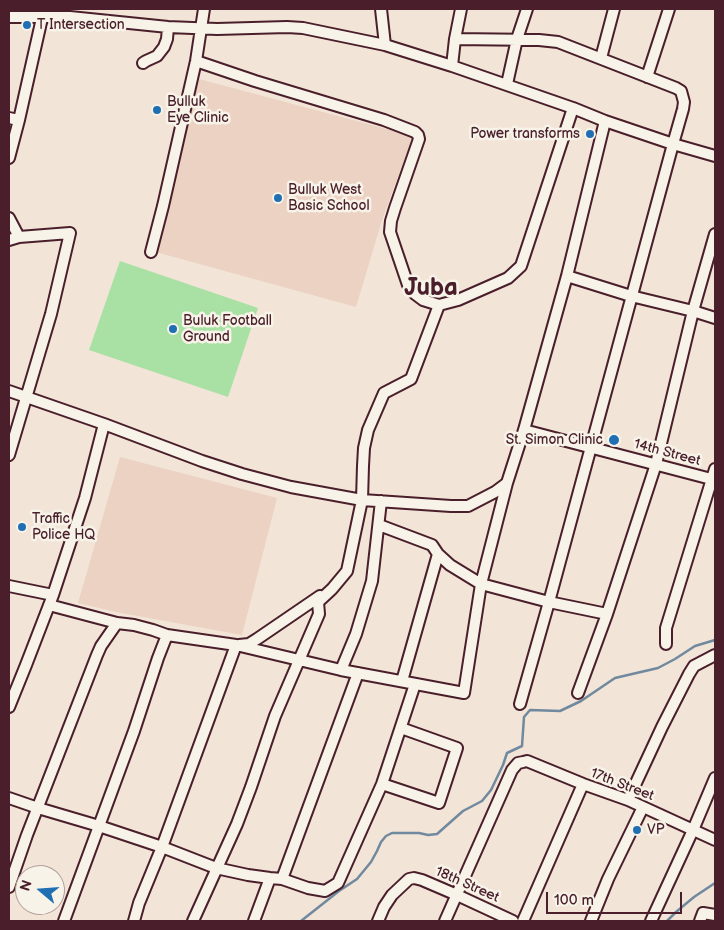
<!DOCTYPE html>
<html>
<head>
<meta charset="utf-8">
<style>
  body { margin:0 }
  #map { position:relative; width:724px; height:930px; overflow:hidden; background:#f2e4d7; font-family:"Balsamiq Sans",sans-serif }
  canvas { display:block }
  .frame { position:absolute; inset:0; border:10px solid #4a1f2b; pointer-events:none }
  .north { position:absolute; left:15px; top:865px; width:50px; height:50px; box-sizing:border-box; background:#f7f3e8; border:1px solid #b29e9c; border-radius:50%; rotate:288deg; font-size:14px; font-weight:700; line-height:20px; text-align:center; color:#4a1f2b }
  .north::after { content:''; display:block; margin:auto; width:18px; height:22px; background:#1f6fb2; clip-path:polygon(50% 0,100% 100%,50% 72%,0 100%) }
  .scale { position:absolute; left:546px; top:892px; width:136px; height:22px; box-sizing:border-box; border:2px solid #4a1f2b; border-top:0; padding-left:6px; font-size:15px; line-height:18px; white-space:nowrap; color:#4a1f2b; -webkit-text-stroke:4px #f7f3e8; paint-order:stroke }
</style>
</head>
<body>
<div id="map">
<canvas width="724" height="930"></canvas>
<div class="frame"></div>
<div class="north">N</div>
<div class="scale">100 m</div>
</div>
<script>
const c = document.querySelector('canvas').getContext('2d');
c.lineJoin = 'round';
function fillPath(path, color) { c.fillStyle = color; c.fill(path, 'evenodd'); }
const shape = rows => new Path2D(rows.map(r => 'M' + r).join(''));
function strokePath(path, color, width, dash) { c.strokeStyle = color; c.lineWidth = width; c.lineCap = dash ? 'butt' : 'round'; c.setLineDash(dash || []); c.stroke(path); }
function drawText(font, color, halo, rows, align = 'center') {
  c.font = font + ' "Balsamiq Sans",sans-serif'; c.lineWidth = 5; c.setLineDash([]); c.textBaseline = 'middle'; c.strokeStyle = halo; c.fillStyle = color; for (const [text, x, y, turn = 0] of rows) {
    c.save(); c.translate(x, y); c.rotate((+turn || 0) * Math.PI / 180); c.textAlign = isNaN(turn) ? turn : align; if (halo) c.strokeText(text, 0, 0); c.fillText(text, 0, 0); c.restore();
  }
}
fillPath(shape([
  [199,79,413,136,382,220,356,307,152,251],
  [120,457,277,498,242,635,116,612,78,603]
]), '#ecd2c2');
fillPath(shape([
  [120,261,258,308,228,397,89,350]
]), '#a9e1a4');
strokePath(shape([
  [301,921,339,891,357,879,371,862,377,851,381,842,386,836,392,833,419,833,428,835,437,834,463,811,482,801,491,790,503,765,507,753,522,746,524,717,530,710,560,711,581,701,615,678,658,668,675,659,695,646,715,640],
  [667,921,676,912,694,897,715,883]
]), '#70899e', 2.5);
const minor = shape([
  [381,9,385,45],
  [9,17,70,17,168,27,217,29,287,27,303,28,385,45,452,66,573,108,605,121,673,144,715,156],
  [455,39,539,40,558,42,676,88,681,91,684,102,683,109,673,144,549,602,520,704],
  [601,58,614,9],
  [196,61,255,81,384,120,415,132,418,135,419,139,395,208,391,221,390,232,408,285,415,294,423,300,439,305],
  [143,63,146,61,157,56,164,47,167,39,168,27],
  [452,66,455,39,461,9],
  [647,77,669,9],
  [507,84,517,39,527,9],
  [9,118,19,120],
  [9,158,19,120,42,18],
  [9,218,19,237,70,233,51,314,9,455],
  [9,240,19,237],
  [151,252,163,206,196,61,204,9],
  [567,276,631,296,693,311,715,318],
  [9,391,104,424,202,461,242,474,291,487,362,500,451,506,468,506,495,492,507,483],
  [524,430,715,480],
  [379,525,432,545,438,554,450,565,481,584,549,602,607,614],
  [9,586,53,595],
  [49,605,117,623,134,625,153,630,167,635,236,645,341,670,464,693,481,584,507,483,524,430,567,276,605,121],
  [666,644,666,628,715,469],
  [239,645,249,644,257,639,320,596],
  [341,670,356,634,372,581,381,501],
  [402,681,438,554],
  [578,693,607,614,656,464,693,311,715,234],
  [9,707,26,665,53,595,85,498,104,424],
  [382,784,439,803,457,748,401,728],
  [9,798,38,808,99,826,162,847,216,868,248,875,270,878,282,879,308,888,325,891,338,883,382,784,415,684],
  [628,800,662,727,689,674,694,666,715,655],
  [282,879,358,673],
  [9,887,27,835,97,655,101,646,117,623],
  [64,921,134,731,158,658,167,635],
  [134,921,139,903,162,847,236,645],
  [193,921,237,824,251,787,275,716,319,614,318,602,332,589,347,571,362,500,363,466,364,448,368,430,384,393,411,379,439,305,458,300,508,278,521,266,573,108],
  [254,921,270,878],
  [378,921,384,907,392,895,409,879,414,878,422,880,457,895,513,921],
  [445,921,512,770,518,763,523,762,527,761,583,784,628,800,715,840],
  [523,921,583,784],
  [591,921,608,879,643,807],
  [651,921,693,830,715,778],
  [700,921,703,913,715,915]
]);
strokePath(minor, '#4a1f2b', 14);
strokePath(minor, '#f7f3e8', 10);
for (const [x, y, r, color] of [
  [27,25,5,"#1f6fb2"],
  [157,110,5,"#1f6fb2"],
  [590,134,5,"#1f6fb2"],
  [278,198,5,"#1f6fb2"],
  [173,329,5,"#1f6fb2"],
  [614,440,6,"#1f6fb2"],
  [22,527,5,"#1f6fb2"],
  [637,830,5,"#1f6fb2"]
]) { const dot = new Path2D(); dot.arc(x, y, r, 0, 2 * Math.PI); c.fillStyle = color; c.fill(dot); strokePath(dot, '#f7f3e8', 2); }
drawText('14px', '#4a1f2b', '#f7f3e8', [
  ["T Intersection",37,25],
  ["Bulluk",167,102],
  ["Eye Clinic",167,118],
  ["Power transforms",580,134,"right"],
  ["Bulluk West",288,190],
  ["Basic School",288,206],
  ["Buluk Football",183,321],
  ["Ground",183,337],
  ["St. Simon Clinic",603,440,"right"],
  ["Traffic",32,519],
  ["Police HQ",32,535],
  ["VP",647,830]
], 'left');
drawText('14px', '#4a1f2b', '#f7f3e8', [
  ["14th Street",667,453,15],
  ["17th Street",622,785,21],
  ["18th Street",467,885,24]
]);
drawText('bold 24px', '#4a1f2b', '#f7f3e8', [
  ["Juba",431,289]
]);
</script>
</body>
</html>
